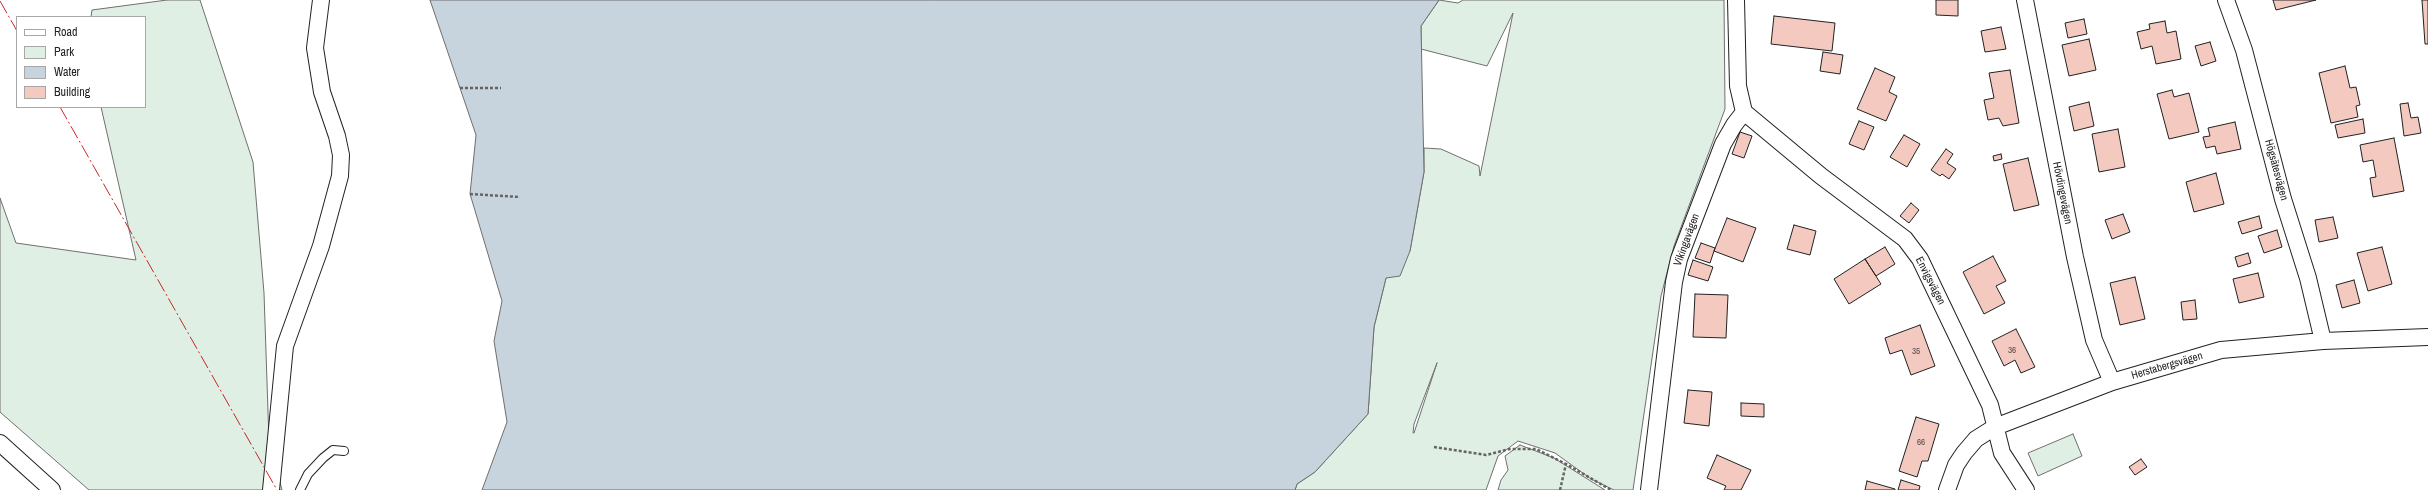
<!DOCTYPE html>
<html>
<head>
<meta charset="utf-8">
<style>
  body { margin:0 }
  #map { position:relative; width:2428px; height:490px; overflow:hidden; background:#fff; font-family:"Archivo Narrow",sans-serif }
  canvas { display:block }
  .legend { position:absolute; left:16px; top:16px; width:130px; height:92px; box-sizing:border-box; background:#fff; border:1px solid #a7a7a7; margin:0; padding:5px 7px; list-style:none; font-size:12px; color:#222 }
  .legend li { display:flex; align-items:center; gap:8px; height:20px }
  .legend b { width:20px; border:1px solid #a7a7a7 }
</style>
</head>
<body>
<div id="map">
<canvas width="2428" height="490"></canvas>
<ul class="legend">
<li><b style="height:5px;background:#fff"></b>Road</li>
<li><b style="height:11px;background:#e0efe3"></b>Park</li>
<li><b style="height:11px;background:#c7d3dd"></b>Water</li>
<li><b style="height:11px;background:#f3c9c0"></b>Building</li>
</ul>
</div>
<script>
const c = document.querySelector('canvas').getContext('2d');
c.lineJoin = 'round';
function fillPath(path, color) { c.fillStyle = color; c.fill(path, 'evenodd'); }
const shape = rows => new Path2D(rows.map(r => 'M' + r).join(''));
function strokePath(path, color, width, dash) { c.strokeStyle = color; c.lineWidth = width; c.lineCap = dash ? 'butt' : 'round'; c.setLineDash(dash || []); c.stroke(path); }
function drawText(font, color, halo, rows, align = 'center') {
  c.font = font + ' "Archivo Narrow",sans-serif'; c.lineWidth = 3; c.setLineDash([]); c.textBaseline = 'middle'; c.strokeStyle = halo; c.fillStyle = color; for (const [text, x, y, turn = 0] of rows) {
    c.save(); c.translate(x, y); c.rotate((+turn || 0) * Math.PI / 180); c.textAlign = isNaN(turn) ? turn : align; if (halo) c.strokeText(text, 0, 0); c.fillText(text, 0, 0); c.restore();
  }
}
const green = shape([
  [167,0,200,0,253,162,264,293,269,441,282,490,89,490,0,412,0,198,16,243,136,260,101,107,145,107,145,17,91,17,92,10,167,0],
  [1439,0,1458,3,1463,0,1724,0,1725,109,1674,246,1661,296,1633,490,1614,490,1591,479,1555,453,1518,441,1498,456,1486,490,1295,490,1297,484,1315,472,1368,414,1374,327,1386,278,1410,251,1424,172,1424,148,1441,149,1479,166,1480,176,1513,13,1487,66,1421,49,1421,26,1439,0],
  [1437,363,1414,433,1413,433,1414,424,1437,363],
  [2073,434,2082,456,2038,476,2028,453,2073,434],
  [1520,445,1554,458,1605,490,1498,490,1501,480,1508,470,1505,456,1520,445]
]);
fillPath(green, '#e0efe3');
strokePath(green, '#6f6f6f', 1);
const water = shape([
  [430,0,1439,0,1421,26,1424,172,1410,251,1400,276,1386,278,1374,327,1368,414,1315,472,1297,484,1295,490,482,490,507,422,494,341,502,301,470,194,476,135,430,0]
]);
fillPath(water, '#c7d3dd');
strokePath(water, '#6f6f6f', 1);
const building = shape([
  [1936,0,1958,0,1958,16,1936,15,1936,0],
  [2273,0,2316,0,2276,10,2273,0],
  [2422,0,2428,0,2428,44,2425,44,2422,0],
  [1774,16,1835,23,1832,51,1771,44,1774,16],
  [2084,19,2087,34,2068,38,2065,23,2084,19],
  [2165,21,2167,33,2176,31,2181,59,2156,64,2152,46,2141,49,2137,32,2150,29,2149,24,2165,21],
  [2001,27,2006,49,1985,52,1981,31,2001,27],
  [2089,39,2096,70,2069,76,2062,45,2089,39],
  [2210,42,2216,61,2201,66,2195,46,2210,42],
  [1823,52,1843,55,1840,74,1820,71,1823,52],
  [2345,66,2350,88,2356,87,2360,105,2356,106,2358,117,2331,123,2319,73,2345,66],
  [1875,68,1895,77,1889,92,1897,96,1886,121,1857,109,1875,68],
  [2010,70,2019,123,2003,126,1999,118,1988,120,1984,100,1994,98,1989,73,2010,70],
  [2172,90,2174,97,2189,93,2199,132,2169,139,2157,94,2172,90],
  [2089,102,2094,126,2074,131,2069,107,2089,102],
  [2408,103,2411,118,2418,117,2421,133,2404,136,2400,104,2408,103],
  [2363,119,2365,133,2338,138,2335,125,2363,119],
  [1859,121,1874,127,1864,150,1849,144,1859,121],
  [2235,122,2241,149,2217,154,2215,146,2206,148,2203,137,2210,136,2208,128,2235,122],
  [2118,129,2125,167,2099,172,2092,134,2118,129],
  [1740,132,1752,136,1744,158,1732,154,1740,132],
  [1904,135,1920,144,1907,167,1890,157,1904,135],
  [2394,138,2404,191,2373,197,2370,178,2376,177,2373,160,2363,162,2360,145,2394,138],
  [1946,149,1953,154,1947,163,1956,169,1949,179,1942,174,1940,176,1931,170,1946,149],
  [2001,154,2002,159,1994,161,1993,156,2001,154],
  [2028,158,2039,205,2014,211,2003,164,2028,158],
  [2216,173,2224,204,2194,212,2186,182,2216,173],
  [1911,203,1919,210,1909,223,1900,216,1911,203],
  [2123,214,2130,232,2112,239,2105,220,2123,214],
  [2259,216,2262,228,2242,234,2238,222,2259,216],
  [2333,217,2338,238,2319,242,2315,220,2333,217],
  [1727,218,1756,228,1743,262,1714,251,1727,218],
  [1794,225,1816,231,1810,255,1787,249,1794,225],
  [2277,230,2282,247,2264,253,2258,236,2277,230],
  [1701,243,1715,248,1710,263,1695,258,1701,243],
  [1885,247,1895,264,1876,276,1865,259,1885,247],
  [2382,247,2392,284,2368,291,2357,253,2382,247],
  [2248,253,2251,263,2238,267,2235,257,2248,253],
  [1993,256,2006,281,1996,286,2005,303,1984,314,1963,272,1993,256],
  [1865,259,1881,284,1849,304,1834,279,1865,259],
  [1693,260,1713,267,1708,281,1688,275,1693,260],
  [2258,273,2264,297,2239,303,2233,279,2258,273],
  [2135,277,2145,319,2120,325,2110,283,2135,277],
  [2354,280,2360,303,2342,308,2336,285,2354,280],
  [1695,294,1728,295,1726,338,1693,337,1695,294],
  [2195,300,2197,319,2183,320,2181,302,2195,300],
  [1920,325,1935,366,1911,375,1902,350,1890,354,1885,338,1920,325],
  [2016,329,2035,367,2021,373,2015,360,2004,366,1992,341,2016,329],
  [1688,390,1712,392,1709,426,1684,423,1688,390],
  [1741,403,1764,404,1764,417,1741,416,1741,403],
  [1916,417,1939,424,1928,461,1922,461,1917,477,1899,471,1916,417],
  [1717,455,1751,470,1741,490,1724,490,1726,486,1707,478,1717,455],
  [2141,459,2147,467,2135,475,2129,467,2141,459],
  [1901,480,1920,486,1919,490,1898,490,1901,480],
  [1867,481,1895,489,1895,490,1865,490,1867,481]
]);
fillPath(building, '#f3c9c0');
strokePath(building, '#222', 1);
const service = shape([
  [300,490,308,474,323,458,333,450,344,451]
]);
const minor = shape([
  [2025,0,2075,257,2094,340,2112,382],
  [2226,0,2244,50,2283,199,2308,278,2323,341],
  [1744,112,1821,176,1905,239,1920,259,1990,405,2002,453,2026,490],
  [0,443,52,490],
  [271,490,285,346,321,246,340,176,341,155,337,136,322,92,315,48,321,0],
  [1649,490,1674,282,1679,259,1723,144,1734,125,1744,112,1738,86,1736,0],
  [1947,490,1956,465,1964,453,1976,439,1995,427,2112,382,2221,350,2323,341,2428,337]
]);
strokePath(service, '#222', 10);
strokePath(minor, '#222', 18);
strokePath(shape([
  [460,88,501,88],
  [470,194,520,197],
  [1434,447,1486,455,1510,449,1536,449,1566,464],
  [1560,490,1566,464,1611,490]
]), '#646464', 2.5, [3, 2]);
strokePath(service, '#fff', 8);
strokePath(minor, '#fff', 16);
strokePath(shape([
  [0,1,17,31],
  [60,107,277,490]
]), '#c62828', 1, [14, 3, 2, 3]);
drawText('9px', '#564c4a', null, [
  ["36",2012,351],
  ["35",1916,352],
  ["66",1921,443]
]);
drawText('11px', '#222', '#fff', [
  ["Högsätesvägen",2276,170,75],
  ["Hövdingevägen",2062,193,79],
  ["Vikingavägen",1687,240,-70],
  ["Envigsvägen",1930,281,63],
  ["Herstabergsvägen",2167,366,-16]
]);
</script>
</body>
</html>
